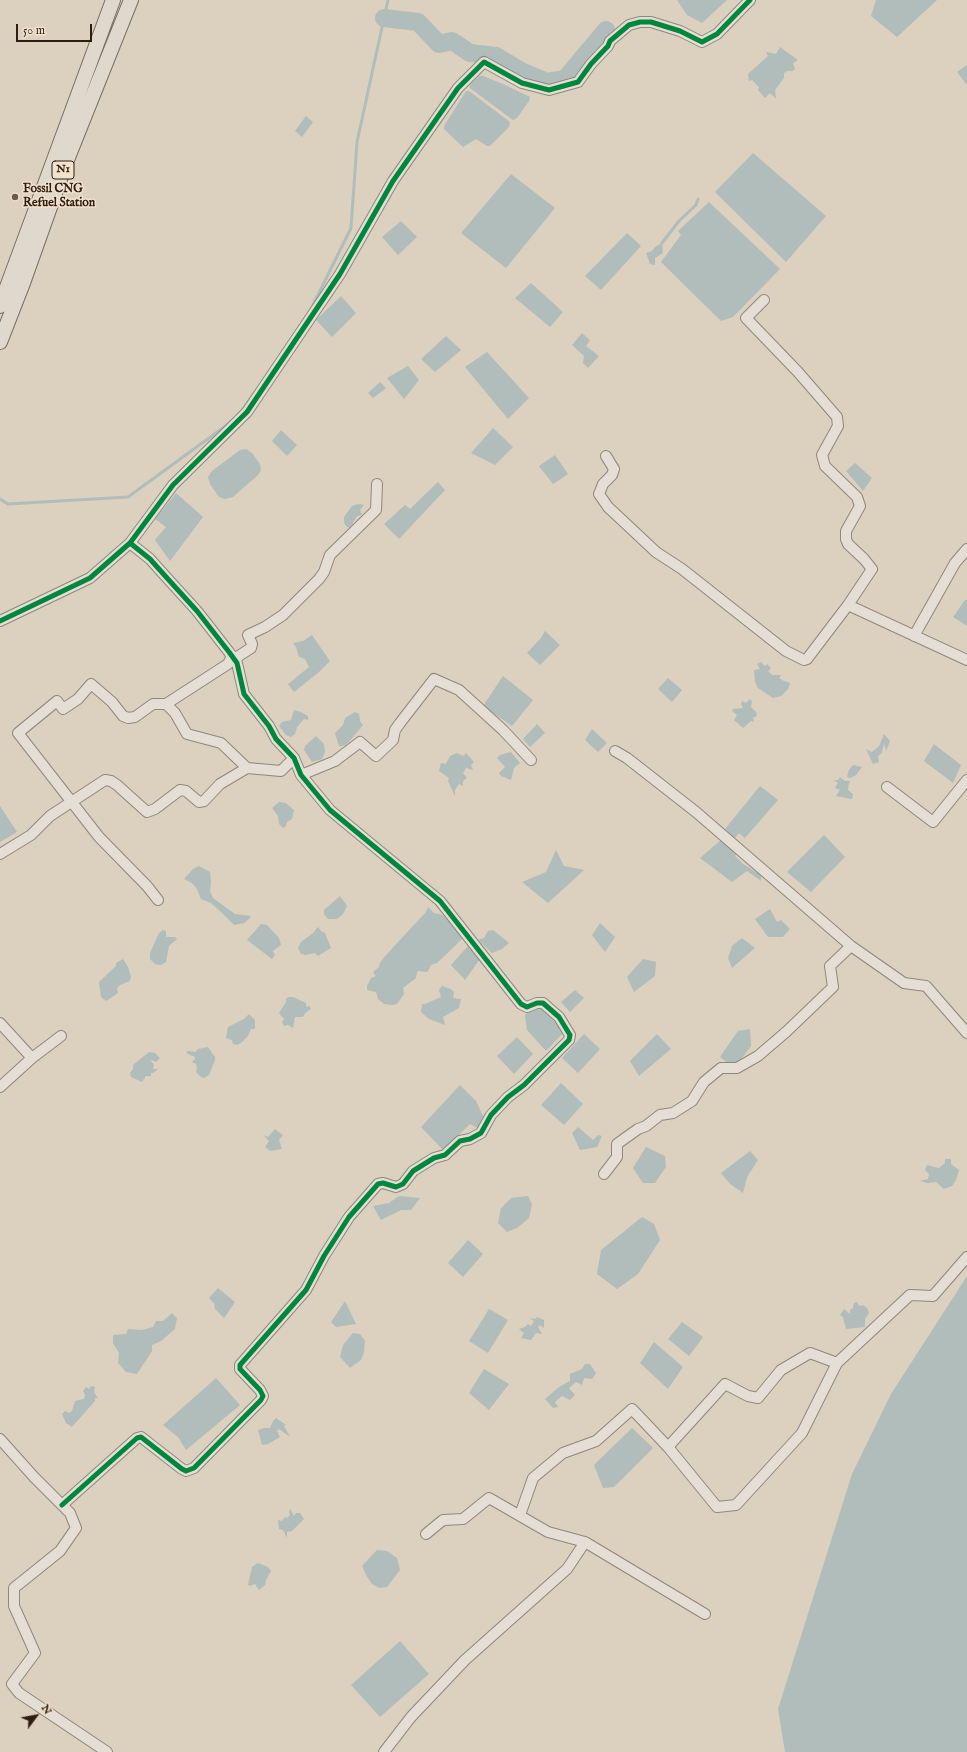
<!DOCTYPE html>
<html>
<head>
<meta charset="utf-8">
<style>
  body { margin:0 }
  #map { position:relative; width:967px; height:1752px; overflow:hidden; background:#dcd0be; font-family:"IM FELL English",serif }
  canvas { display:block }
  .north { position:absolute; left:16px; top:1696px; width:40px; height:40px; -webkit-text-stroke:3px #f1e2cc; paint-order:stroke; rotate:58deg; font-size:11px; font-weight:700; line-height:16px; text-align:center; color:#301d12 }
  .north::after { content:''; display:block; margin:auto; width:14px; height:18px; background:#301d12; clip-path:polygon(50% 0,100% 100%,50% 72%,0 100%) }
  .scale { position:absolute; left:16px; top:24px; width:76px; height:18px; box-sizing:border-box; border:2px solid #301d12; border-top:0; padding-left:5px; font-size:12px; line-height:14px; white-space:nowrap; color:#301d12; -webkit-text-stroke:3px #f1e2cc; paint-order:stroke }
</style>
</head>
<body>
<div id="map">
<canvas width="967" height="1752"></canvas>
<div class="north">N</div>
<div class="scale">50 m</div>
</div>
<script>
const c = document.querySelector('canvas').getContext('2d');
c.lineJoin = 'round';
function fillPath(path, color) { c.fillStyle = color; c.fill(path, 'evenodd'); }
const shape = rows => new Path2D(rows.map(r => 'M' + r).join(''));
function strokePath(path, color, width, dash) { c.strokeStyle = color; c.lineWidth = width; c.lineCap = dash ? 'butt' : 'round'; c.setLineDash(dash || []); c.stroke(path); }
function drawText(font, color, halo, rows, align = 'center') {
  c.font = font + ' "IM FELL English",serif'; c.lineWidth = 3; c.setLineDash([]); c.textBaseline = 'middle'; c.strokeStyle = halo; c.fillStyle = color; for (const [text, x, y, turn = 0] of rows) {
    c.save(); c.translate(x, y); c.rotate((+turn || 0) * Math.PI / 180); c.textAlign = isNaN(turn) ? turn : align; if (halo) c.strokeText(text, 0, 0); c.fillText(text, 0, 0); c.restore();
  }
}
fillPath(shape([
  [677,0,727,0,702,23,687,15],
  [876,0,937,0,897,37,871,16],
  [780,47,798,60,793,63,795,69,793,71,787,71,784,73,784,78,775,90,776,99,770,93,765,98,758,90,759,87,752,80,749,81,748,74,768,56,766,52,776,54],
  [967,65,967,85,957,72],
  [479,76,483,76,503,84,530,97,529,101,517,118,513,120,470,88,469,86],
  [466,91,469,91,510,122,509,127,490,146,487,146,476,139,463,147,444,129,444,126],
  [306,116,313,122,302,137,295,131],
  [753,153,826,216,786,262,715,192],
  [511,174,555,208,506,268,461,233],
  [709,202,780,269,733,317,721,321,661,262,681,235,678,231],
  [401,221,417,237,398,255,382,237],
  [627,233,641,246,601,290,585,276],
  [662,243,663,253,655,258,655,265,650,264,646,253,652,251,655,247],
  [531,283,563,312,550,327,515,298],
  [341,296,356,313,332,337,316,320],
  [582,333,590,340,586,346,599,356,588,368,583,363,584,356,572,345],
  [446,336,461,350,435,372,421,359],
  [487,352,529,398,508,419,465,367],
  [408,366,419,380,404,399,387,378],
  [380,382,386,388,373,398,368,393],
  [493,428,513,447,495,465,471,453],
  [281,430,297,445,287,456,272,441],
  [246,449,252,453,260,464,261,470,258,475,233,497,225,499,219,497,210,484,208,477,212,471,240,450],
  [555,455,568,474,553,484,539,466],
  [855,463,872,478,863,491,846,471],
  [438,482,445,490,399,539,384,524,405,505,410,509],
  [176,493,203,517,170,561,155,540,166,527,155,519],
  [358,504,364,505,360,510,362,515,357,516,350,528,347,527,344,523,344,517,352,506],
  [965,600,967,600,967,626,953,617],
  [545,631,560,645,540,665,527,653,541,638],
  [312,635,330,661,319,672,294,692,288,684,309,667,305,659,299,657,296,647,293,643,303,641],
  [761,662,765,666,767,664,771,668,768,671,772,675,781,675,779,678,784,681,790,683,788,689,781,696,773,698,758,688,755,682,754,670,760,669,757,664],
  [503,676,533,700,512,726,483,706],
  [668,678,682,690,672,702,658,689],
  [750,699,752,701,751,707,757,713,756,717,753,717,754,722,751,721,743,728,734,720,737,715,732,711,733,709,743,708,741,704,742,701,746,703],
  [294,710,301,712,308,716,308,720,304,719,297,727,295,734,291,737,286,735,279,726,282,722,291,720],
  [355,712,359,714,360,721,363,725,347,744,343,746,339,746,335,733,343,725,345,718],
  [537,724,545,733,530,747,523,739],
  [592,729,607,743,598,752,585,740],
  [884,734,890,741,886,751,884,743,882,753,878,756,879,762,873,764,866,749,872,752,879,746],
  [316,736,324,744,325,752,322,759,312,762,304,750,305,746],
  [934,744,961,765,953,783,924,761],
  [511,752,520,763,514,768,511,780,501,776,499,773,505,767,497,758,500,755],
  [457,753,463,756,466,753,474,762,471,765,473,770,466,768,463,773,467,778,463,781,463,786,459,784,455,790,455,796,448,781,449,778,439,771,441,763,446,764,450,756],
  [853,765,862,767,856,775,851,778,847,777,849,770],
  [840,777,845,781,851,781,849,783,848,790,853,794,852,799,836,796,840,790,835,788,838,783,834,780,838,780],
  [760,786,778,800,745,838,739,833,735,838,725,829],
  [279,802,286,803,294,810,292,819,287,822,286,826,283,828,279,824,278,816,272,808],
  [0,806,17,832,0,842],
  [824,835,845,857,811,892,787,872],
  [722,839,737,852,735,856,743,864,761,875,761,881,747,871,732,882,700,858],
  [556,850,564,866,584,870,548,903,522,882,546,872],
  [199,866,210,872,211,883,210,891,213,898,235,914,251,916,249,919,244,923,234,925,221,912,211,903,201,899,197,889,192,883,184,879,193,869],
  [340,896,347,906,343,914,337,919,328,919,324,914,324,910],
  [428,907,434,913,443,915,463,938,437,963,431,965,428,971,426,972,419,971,417,972,416,978,403,988,404,994,397,1004,393,1005,384,1004,378,999,376,992,367,990,367,986,371,978,376,976,373,972,379,967,380,963,386,955,426,912],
  [770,909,777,922,781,920,790,929,783,937,768,937,755,919],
  [600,923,615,937,605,952,592,935],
  [261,924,267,925,279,938,281,945,273,951,275,955,272,959,247,940],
  [318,927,321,931,325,933,331,948,318,956,315,953,305,955,301,954,298,948,301,942,313,933],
  [163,930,166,931,166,937,175,937,177,939,169,946,166,962,161,965,155,964,150,959,150,953,159,933],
  [493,930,509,943,502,949,492,953,478,940,484,938,488,931],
  [742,938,755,948,732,968,728,958,732,946],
  [468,946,480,959,465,980,451,965],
  [123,959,128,967,131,977,130,981,120,985,117,988,118,993,106,1001,101,997,99,982,116,966,116,963],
  [643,959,656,962,655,976,634,992,627,977],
  [442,986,451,989,454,992,453,998,461,999,459,1008,443,1017,445,1025,429,1019,421,1012,422,1004,425,1004,441,997,439,990],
  [575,990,584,998,570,1012,561,1002],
  [288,997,294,997,297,999,306,1003,306,1007,309,1006,311,1009,305,1013,303,1017,295,1017,293,1028,288,1025,284,1026,282,1022,284,1019,279,1013,286,1002,286,999],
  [543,1009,564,1032,546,1051,527,1030,525,1015,529,1010],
  [249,1014,255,1020,255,1029,251,1029,248,1036,242,1042,237,1045,233,1044,232,1040,226,1038,228,1027,244,1019],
  [750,1029,751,1046,738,1063,729,1064,720,1057,738,1031],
  [584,1034,600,1049,578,1073,562,1058],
  [657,1034,671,1049,639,1076,630,1061],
  [517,1037,533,1054,514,1074,497,1056],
  [208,1047,215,1057,215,1060,209,1075,204,1078,201,1077,196,1072,197,1067,196,1064,192,1062,195,1059,195,1057,186,1053,188,1051,195,1052,198,1049],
  [149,1052,155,1053,160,1058,156,1062,152,1060,151,1061,154,1065,153,1069,158,1069,153,1073,151,1073,151,1076,146,1076,142,1082,131,1077,130,1073,133,1069,133,1065],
  [561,1083,583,1104,564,1125,541,1105],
  [460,1085,476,1101,485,1120,479,1129,470,1124,443,1150,421,1127],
  [578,1127,593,1140,598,1135,602,1136,597,1147,580,1150,572,1133],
  [275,1129,283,1135,279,1140,282,1149,270,1151,265,1147,269,1141,263,1135,268,1137],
  [646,1147,665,1156,666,1167,655,1183,643,1183,633,1168],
  [750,1151,758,1160,747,1177,743,1193,729,1183,721,1173],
  [945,1159,951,1159,951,1164,959,1170,956,1180,952,1186,944,1189,936,1182,927,1183,920,1181,928,1179,929,1174,925,1170,927,1165,939,1168,945,1163],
  [399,1196,420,1198,411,1210,401,1210,381,1220,373,1206,389,1203],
  [528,1196,532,1204,529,1218,517,1228,507,1232,498,1223,501,1208,511,1198],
  [642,1217,654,1224,660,1240,638,1274,617,1289,597,1274,601,1250],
  [468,1240,483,1254,463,1277,448,1263],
  [967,1276,967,1752,785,1752,778,1709,852,1474,891,1394],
  [218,1288,235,1302,224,1318,215,1309,214,1303,209,1298],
  [345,1301,356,1324,336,1327,331,1322],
  [857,1302,859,1306,863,1305,867,1308,869,1313,865,1319,865,1327,846,1329,843,1317,840,1315,844,1309,850,1314,850,1310,853,1308,854,1303],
  [489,1309,508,1320,488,1353,469,1341],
  [172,1313,177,1318,175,1329,161,1341,152,1345,152,1351,137,1374,126,1372,118,1363,119,1353,113,1343,113,1335,126,1334,128,1329,142,1330,153,1327,156,1321,163,1321],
  [537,1317,544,1320,544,1328,540,1325,538,1327,542,1334,536,1333,531,1340,521,1338,524,1333,519,1329,525,1327,528,1324,531,1326,534,1321,529,1318,535,1319],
  [682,1322,703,1337,689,1356,668,1339],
  [353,1333,360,1334,365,1341,364,1352,361,1360,350,1368,340,1357,343,1345],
  [654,1342,683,1367,668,1389,640,1363],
  [585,1364,590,1364,596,1373,592,1379,584,1378,582,1385,576,1382,569,1388,575,1395,570,1400,562,1396,555,1402,558,1407,553,1408,545,1399,559,1387,570,1381,570,1374,582,1369],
  [484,1369,509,1384,489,1410,469,1393],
  [216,1378,240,1405,186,1450,178,1437,163,1425],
  [91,1386,95,1387,94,1392,98,1398,95,1398,95,1401,72,1427,66,1423,62,1414,65,1411,69,1413,72,1411,75,1401,84,1399,85,1395,83,1391,86,1387,89,1389],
  [276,1418,286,1425,284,1426,290,1437,279,1429,277,1431,280,1437,268,1444,262,1445,258,1430,264,1428,270,1428,273,1421],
  [632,1428,653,1448,614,1487,603,1488,594,1465],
  [290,1509,294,1516,296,1513,300,1513,304,1519,292,1531,287,1532,287,1538,283,1530,279,1529,278,1520,282,1521,285,1517,287,1518,290,1515,289,1511],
  [377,1550,387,1551,397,1558,400,1570,387,1587,379,1588,372,1584,366,1575,362,1566],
  [258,1563,268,1567,271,1571,266,1580,265,1585,259,1590,255,1584,250,1586,248,1585,252,1567],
  [400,1641,429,1674,380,1717,351,1685]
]), '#b0bdba');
strokePath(shape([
  [662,243,679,221,696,205,698,199],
  [313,305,351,228,357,142,388,0],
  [240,413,254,393],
  [0,499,8,504,128,497,231,422]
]), '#b0bdba', 3);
strokePath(shape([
  [384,18,418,22,439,44,452,41,470,53,496,56,521,71,547,82,565,79,606,30]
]), '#b0bdba', 18);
const minor = shape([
  [606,456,614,469,612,475,603,484,599,494,608,507,656,552,682,569,786,651,804,660,807,659,848,605,872,569,864,559,848,544,846,539,846,531,860,506,857,497,825,466,822,455,838,426,837,417,798,372,746,318,764,300],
  [848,605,967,660],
  [0,621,90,578,130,543,173,485,247,412,340,274,393,181,458,88,484,62,522,83,549,90,578,82,591,64,608,46,610,41,629,25,640,22,651,22,680,31,702,42,717,34,750,0],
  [914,636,955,563,967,549],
  [234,659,251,648,252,644,248,635,265,627,283,615,319,579,324,572,330,555,376,510,377,484],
  [166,704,228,664,232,656],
  [615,751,627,758,696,812,851,946,904,983,926,986,967,1033],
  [301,775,335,761,360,742,376,756,393,740,395,730,400,723,434,679,459,690,503,730,531,760],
  [887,787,933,822,967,780],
  [0,854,31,835,50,816,105,780,111,781,117,785,147,812,155,809,180,790,186,791,199,802,204,801,220,784,247,768],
  [158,900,147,886,99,837,18,733,57,701,63,709,78,699,91,684,112,702,123,716,128,718,135,717,153,704,166,704,175,713,187,734,221,743,247,768,281,771,294,758],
  [0,1023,32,1058,61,1036],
  [0,1087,32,1058],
  [604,1174,617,1157,617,1144,638,1129,646,1126,660,1115,673,1113,692,1101,704,1082,721,1068,737,1068,758,1056,786,1032,833,987,830,966,851,946],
  [837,1363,810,1353,781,1370,758,1398,748,1396,725,1384,668,1447,717,1507,736,1505,802,1433,837,1363,910,1295,933,1296,967,1257],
  [0,1439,34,1477,70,1513,76,1528,60,1551,14,1588,14,1606,35,1653,12,1684,19,1693,107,1752],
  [62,1505,137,1438,141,1437,182,1469,186,1471,194,1468,261,1400,263,1396,260,1390,240,1369,240,1365,306,1290,324,1256,349,1217,378,1184,383,1183,396,1187,403,1184,413,1171,434,1158,445,1155,460,1141,470,1139,481,1133,491,1115,508,1097,524,1085,569,1040,570,1035,559,1017,543,1003,537,1003,527,1007,521,1004,440,901,330,810,301,775,294,758,276,739,269,726,244,694,237,663,229,652,197,611,167,578,150,559,130,543],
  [520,1515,533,1478,563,1453,596,1441,632,1409,668,1447],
  [585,1542,705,1614],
  [384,1752,411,1717,465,1660,567,1569,585,1542,548,1532,489,1498,463,1519,443,1520,426,1534]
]);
const highway = shape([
  [0,306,113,0],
  [0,342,23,283,65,165,131,0]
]);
strokePath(minor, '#90877c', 12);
strokePath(highway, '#786f65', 16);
strokePath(minor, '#e4ded4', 10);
strokePath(highway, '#dfd8cd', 14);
strokePath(shape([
  [0,621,90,578,130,543,173,485,247,412,340,274,393,181,458,88,484,62,522,83,549,90,578,82,591,64,608,46,610,41,629,25,640,22,651,22,680,31,702,42,717,34,750,0],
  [62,1505,137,1438,141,1437,182,1469,186,1471,194,1468,261,1400,263,1396,260,1390,240,1369,240,1365,306,1290,324,1256,349,1217,378,1184,383,1183,396,1187,403,1184,413,1171,434,1158,445,1155,460,1141,470,1139,481,1133,491,1115,508,1097,524,1085,569,1040,570,1035,559,1017,543,1003,537,1003,527,1007,521,1004,440,901,330,810,301,775,294,758,276,739,269,726,244,694,237,663,229,652,197,611,167,578,150,559,130,543]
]), '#00873e', 5);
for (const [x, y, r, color] of [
  [15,197,4,"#6c5c4e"]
]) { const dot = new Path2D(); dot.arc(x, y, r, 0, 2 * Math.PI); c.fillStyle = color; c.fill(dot); strokePath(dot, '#f1e2cc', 1.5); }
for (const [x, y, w] of [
  [63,170,22]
]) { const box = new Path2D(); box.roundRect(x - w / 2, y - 9, w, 18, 3); c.fillStyle = '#f1e2cc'; c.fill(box); strokePath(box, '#301d12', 1); }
drawText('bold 11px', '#301d12', null, [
  ["N1",63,170]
]);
drawText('bold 12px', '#301d12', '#f1e2cc', [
  ["Fossil CNG",23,190],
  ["Refuel Station",23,204]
], 'left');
</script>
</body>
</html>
